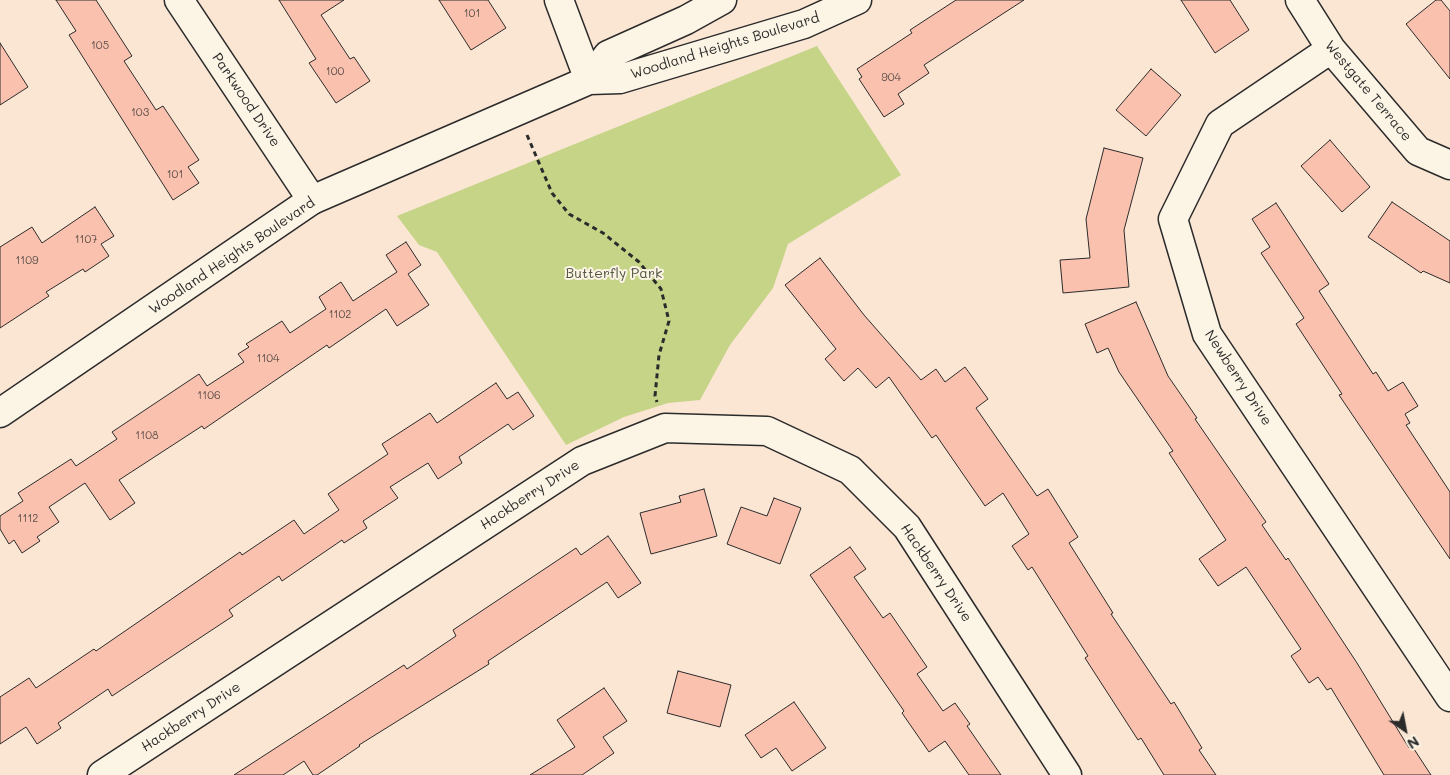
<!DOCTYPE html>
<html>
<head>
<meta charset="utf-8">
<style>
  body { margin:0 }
  #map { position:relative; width:1450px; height:775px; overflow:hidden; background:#fbe6d4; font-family:Mali,sans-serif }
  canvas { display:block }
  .north { position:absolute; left:1380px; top:705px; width:50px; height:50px; -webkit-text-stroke:4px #fcf5e5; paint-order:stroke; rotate:147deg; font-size:14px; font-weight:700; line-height:20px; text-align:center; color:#2b2b2b }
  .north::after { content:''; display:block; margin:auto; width:18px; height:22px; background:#2b2b2b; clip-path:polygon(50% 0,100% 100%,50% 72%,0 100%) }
</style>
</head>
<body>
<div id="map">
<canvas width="1450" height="775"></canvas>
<div class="north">N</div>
</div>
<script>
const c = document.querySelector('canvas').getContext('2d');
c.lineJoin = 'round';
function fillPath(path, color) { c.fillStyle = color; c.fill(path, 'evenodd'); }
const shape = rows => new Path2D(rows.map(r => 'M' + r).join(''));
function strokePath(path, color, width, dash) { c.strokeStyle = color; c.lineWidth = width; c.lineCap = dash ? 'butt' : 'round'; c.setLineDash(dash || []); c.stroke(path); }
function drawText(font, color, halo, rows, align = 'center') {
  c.font = font + ' Mali,sans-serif'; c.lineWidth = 4; c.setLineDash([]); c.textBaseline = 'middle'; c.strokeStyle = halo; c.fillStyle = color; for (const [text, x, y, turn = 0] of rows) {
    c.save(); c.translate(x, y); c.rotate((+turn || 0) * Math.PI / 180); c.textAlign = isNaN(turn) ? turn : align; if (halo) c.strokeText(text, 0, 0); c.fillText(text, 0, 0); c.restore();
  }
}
fillPath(shape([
  [817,46,901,175,788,244,773,288,730,345,700,400,668,403,624,417,566,445,437,252,419,245,397,216]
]), '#c6d488');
const building = shape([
  [56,0,96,0,132,56,124,61,156,110,163,106,199,160,188,167,199,183,173,200,69,35,76,31,56,0],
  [279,0,344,0,321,15,350,59,354,57,370,81,336,103,309,63,316,59,279,0],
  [439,0,488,0,506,28,471,50,439,0],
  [956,0,1024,0,924,65,929,73,898,94,904,104,884,117,859,79,862,77,857,69,912,33,910,30,956,0],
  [1181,0,1230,0,1249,30,1215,53,1181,0],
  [1436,0,1441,0,1450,11,1450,79,1406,24,1436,0],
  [0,43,28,87,0,105,0,43],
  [1151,69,1181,95,1146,136,1116,110,1151,69],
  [1330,140,1370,187,1342,212,1301,166,1330,140],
  [1104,148,1143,158,1124,230,1129,287,1063,293,1060,260,1090,258,1086,219,1104,148],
  [1392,202,1450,241,1450,283,1423,271,1421,273,1368,237,1392,202],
  [1276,203,1329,284,1319,291,1373,374,1376,372,1388,391,1403,382,1418,406,1405,414,1410,423,1406,425,1450,492,1450,559,1339,395,1342,394,1296,324,1304,318,1261,253,1270,247,1252,219,1276,203],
  [95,207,114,236,101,244,109,256,85,272,83,269,46,292,49,296,0,328,0,247,32,227,42,243,95,207],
  [406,242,421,265,408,274,429,305,397,326,386,309,329,348,327,345,204,429,202,426,119,480,135,503,110,520,85,483,49,507,59,522,37,537,40,541,22,553,14,540,9,544,0,529,0,516,23,501,18,493,71,459,76,466,117,439,112,432,199,374,207,386,244,362,238,354,249,347,246,344,282,321,290,333,326,309,319,297,341,282,353,301,397,272,386,255,406,242],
  [820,258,864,315,921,380,936,369,945,382,965,367,988,399,976,408,1037,496,1048,489,1078,537,1069,543,1113,613,1111,614,1171,704,1174,702,1202,748,1199,750,1216,775,1164,775,1141,738,1138,740,1085,658,1088,656,1032,567,1028,570,1012,546,1029,534,1003,493,985,506,936,435,932,438,889,377,876,388,858,368,844,381,825,359,836,349,785,285,820,258],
  [1136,302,1168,376,1197,418,1195,419,1266,522,1262,525,1286,560,1288,558,1357,663,1409,748,1412,746,1431,775,1384,775,1331,688,1327,690,1318,677,1309,683,1291,656,1301,649,1246,567,1218,586,1199,559,1226,540,1169,453,1173,451,1119,372,1108,348,1097,353,1085,324,1136,302],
  [496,383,507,399,518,392,534,416,513,430,508,424,459,457,462,463,438,479,428,463,390,487,398,498,363,521,367,528,344,543,342,540,282,581,279,576,229,610,233,616,112,696,108,689,58,723,61,728,37,744,26,727,0,744,0,697,29,678,36,688,94,649,96,651,240,552,242,555,294,520,304,534,339,510,328,494,388,454,382,444,430,413,437,423,496,383],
  [704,489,717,536,651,554,640,513,681,502,679,496,704,489],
  [774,498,801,508,780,564,727,544,741,507,767,516,774,498],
  [608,536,641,583,618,598,607,582,488,661,489,664,359,745,360,746,317,775,313,775,304,761,283,775,234,775,404,665,407,669,456,636,453,630,576,548,581,555,608,536],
  [850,547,866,569,854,577,883,618,890,613,927,667,917,674,943,711,955,703,970,724,967,726,1001,775,969,775,945,741,929,752,902,713,904,711,810,575,850,547],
  [678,671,731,685,720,727,667,713,678,671],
  [604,688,627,721,603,737,614,753,582,775,530,775,575,747,557,720,604,688],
  [794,702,826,748,792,771,776,748,761,758,745,735,794,702]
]);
fillPath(building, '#fac2ae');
strokePath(building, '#2b2b2b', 1);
const street = shape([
  [179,0,312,200],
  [559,0,589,80],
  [1300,0,1331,49,1418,151,1450,165],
  [1331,49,1220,124,1173,219,1207,334,1450,697],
  [102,775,582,461,665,428,767,431,850,470,907,527,1067,775]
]);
const secondary = shape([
  [589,80,608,55,686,20,722,0],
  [0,413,312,200,589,80,620,79,804,24,857,0]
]);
strokePath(street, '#2b2b2b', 31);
strokePath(secondary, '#2b2b2b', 31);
strokePath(shape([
  [527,135,552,193,569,214,603,233,639,262,661,289,669,321,659,355,655,396,657,402]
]), '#2b2b2b', 3, [5, 4]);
strokePath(street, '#fcf5e5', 28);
strokePath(secondary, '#fcf5e5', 28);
drawText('11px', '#5f514c', null, [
  ["101",472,14],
  ["105",100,46],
  ["100",335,72],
  ["904",891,78],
  ["103",140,113],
  ["101",175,175],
  ["1107",86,240],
  ["1109",27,261],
  ["1102",340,315],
  ["1104",268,359],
  ["1106",209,396],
  ["1108",147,436],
  ["1112",28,519]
]);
drawText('14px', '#2b2b2b', '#fcf5e5', [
  ["Woodland Heights Boulevard",725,46,-17],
  ["Westgate Terrace",1368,91,50],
  ["Parkwood Drive",246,100,56],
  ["Woodland Heights Boulevard",232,256,-34],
  ["Newberry Drive",1238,378,57],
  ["Hackberry Drive",530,495,-33],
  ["Hackberry Drive",936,573,56],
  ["Hackberry Drive",191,717,-33]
]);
drawText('14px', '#525542', '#fcf5e5', [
  ["Butterfly Park",614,274]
]);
</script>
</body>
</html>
